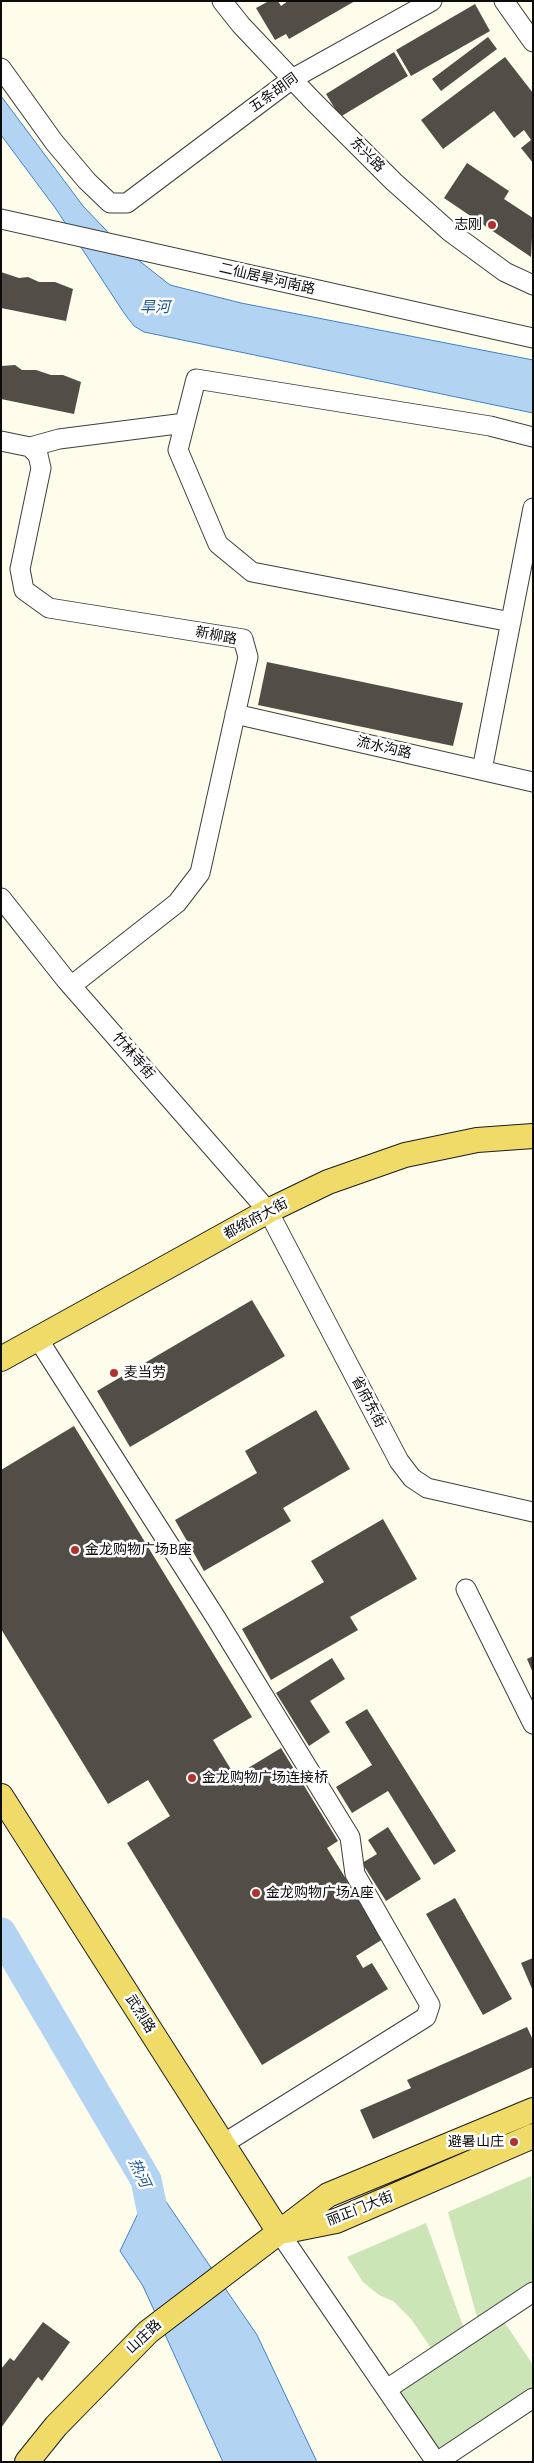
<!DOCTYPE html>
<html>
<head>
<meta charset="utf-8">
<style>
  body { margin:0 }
  #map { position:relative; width:534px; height:2463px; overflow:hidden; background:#fefcea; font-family:Bitter,serif }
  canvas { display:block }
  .frame { position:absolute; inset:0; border:2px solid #0b0b0b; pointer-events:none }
</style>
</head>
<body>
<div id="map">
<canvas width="534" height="2463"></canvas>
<div class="frame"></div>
</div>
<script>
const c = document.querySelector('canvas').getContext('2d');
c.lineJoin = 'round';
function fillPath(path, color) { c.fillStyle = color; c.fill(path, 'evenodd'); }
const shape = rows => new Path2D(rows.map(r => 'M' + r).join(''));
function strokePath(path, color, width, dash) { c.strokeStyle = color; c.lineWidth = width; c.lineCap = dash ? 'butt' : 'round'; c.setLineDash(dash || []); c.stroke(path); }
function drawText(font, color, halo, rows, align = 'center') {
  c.font = font + ' Bitter,"Noto Sans SC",serif'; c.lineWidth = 5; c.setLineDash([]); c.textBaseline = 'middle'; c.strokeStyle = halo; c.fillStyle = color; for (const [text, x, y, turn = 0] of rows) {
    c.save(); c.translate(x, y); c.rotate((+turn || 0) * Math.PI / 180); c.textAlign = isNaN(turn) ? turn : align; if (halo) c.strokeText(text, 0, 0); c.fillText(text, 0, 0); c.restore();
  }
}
fillPath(shape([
  [531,2176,533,2281,477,2317,448,2212],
  [426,2223,463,2326,431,2348,411,2319,393,2301,379,2295,363,2282,347,2257],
  [505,2323,533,2365,533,2390,440,2451,401,2392]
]), '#cbe5b7');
const water = shape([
  [1,96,83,206,123,248,170,285,241,303,533,360,533,413,144,332,134,326,124,313,56,209,1,135,1,96],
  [156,2187,257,2335,317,2462,223,2462,143,2286,120,2251,143,2203,156,2187]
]);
fillPath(water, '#b2d4f2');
strokePath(water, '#3e83c4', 1);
strokePath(shape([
  [1,1933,146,2180,158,2238]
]), '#b2d4f2', 31);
fillPath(shape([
  [269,1,278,1,281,6,288,1,355,1,289,39,286,34,275,40,256,8],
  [475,4,490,31,411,76,396,50],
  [488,37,497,49,441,91,432,79],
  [394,52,408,76,340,117,326,94],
  [505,57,533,93,533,163,521,148,531,140,524,130,514,138,494,111,443,149,421,120],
  [467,163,509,191,504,199,533,218,531,257,444,198],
  [1,272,19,278,28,277,39,282,55,282,73,289,66,321,1,308],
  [15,365,22,370,36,370,51,375,63,375,81,382,74,414,1,399,1,366],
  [267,662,463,703,453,746,258,705],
  [252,1300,285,1356,130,1447,97,1391],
  [316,1410,350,1469,283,1508,291,1521,204,1571,175,1520,257,1473,245,1451],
  [74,1426,252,1717,213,1740,235,1776,281,1748,338,1841,327,1848,383,1939,356,1956,363,1968,372,1963,388,1989,262,2065,127,1843,170,1816,148,1780,108,1804,1,1629,1,1470],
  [383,1519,417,1579,350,1617,358,1630,271,1680,242,1629,324,1582,311,1561],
  [533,1656,533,1673,527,1659],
  [332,1658,345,1679,310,1701,330,1732,309,1746,276,1693],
  [367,1709,456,1851,434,1865,388,1791,352,1813,336,1787,372,1765,345,1722],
  [388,1827,421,1879,386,1901,362,1863,377,1854,368,1840],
  [455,1898,512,1999,483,2015,426,1914],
  [533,1958,533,1991,521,1963],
  [527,2027,533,2040,533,2067,373,2139,360,2110,411,2088,407,2080],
  [43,2322,70,2342,42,2381,38,2377,1,2428,1,2369,10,2358,14,2361]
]), '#534d48');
const minor = shape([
  [222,1,241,25,312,100,394,182,449,231,505,272,533,285],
  [504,1,533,42],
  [1,68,54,142,87,181,110,203,127,203,292,79,432,1],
  [1,219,533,338],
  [1,441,30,447,38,455,41,468,20,569,24,590,49,608,243,639,248,657,200,873,177,903,71,986],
  [30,447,59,439,185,423],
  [511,622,252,572,218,544,178,450,196,379,490,426,533,437],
  [235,714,533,782],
  [482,770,533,508],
  [1,898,66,980,268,1211,399,1461,412,1478,427,1488,533,1512],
  [38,1339,216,1618,350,1837,355,1874,430,2005,426,2017,223,2144],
  [466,1589,533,1724],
  [279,2232,436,2462],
  [387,2389,533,2292],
  [437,2462,533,2398]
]);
const major = shape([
  [1,1359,268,1211,328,1182,405,1155,477,1140,533,1136],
  [1,1796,279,2232],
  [286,2231,336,2221,533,2136],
  [27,2462,56,2426,148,2332,328,2195,533,2110]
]);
strokePath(minor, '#3e3e3e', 21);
strokePath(major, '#1c1c1c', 26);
strokePath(minor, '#fff', 19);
strokePath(major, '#f0db68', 24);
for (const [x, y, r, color] of [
  [492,225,5,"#b2312c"],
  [114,1373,5,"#b2312c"],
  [75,1550,5,"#b2312c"],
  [192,1778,5,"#b2312c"],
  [256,1893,5,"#b2312c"],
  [514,2142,5,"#b2312c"]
]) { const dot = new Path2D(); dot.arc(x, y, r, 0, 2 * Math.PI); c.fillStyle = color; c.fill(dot); strokePath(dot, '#fff', 2); }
drawText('14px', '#0b0b0b', '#fff', [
  ["五条胡同",274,93,-36],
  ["东兴路",367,155,45],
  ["二仙居旱河南路",267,279,13],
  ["新柳路",216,636,11],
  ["流水沟路",384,748,13],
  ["竹林寺街",133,1056,49],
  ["都统府大街",256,1219,-28],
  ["省府东街",368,1402,62],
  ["武烈路",140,2014,58],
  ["丽正门大街",360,2209,-21],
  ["山庄路",144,2337,-43]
]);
drawText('14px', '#0b0b0b', '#fff', [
  ["志刚",482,225,"right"],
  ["麦当劳",124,1373],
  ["金龙购物广场B座",85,1550],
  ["金龙购物广场连接桥",202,1778],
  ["金龙购物广场A座",266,1893],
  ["避暑山庄",504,2142,"right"]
], 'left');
drawText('italic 15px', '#1d5694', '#fff', [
  ["旱河",155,308],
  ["热河",139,2173,65]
]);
</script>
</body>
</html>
